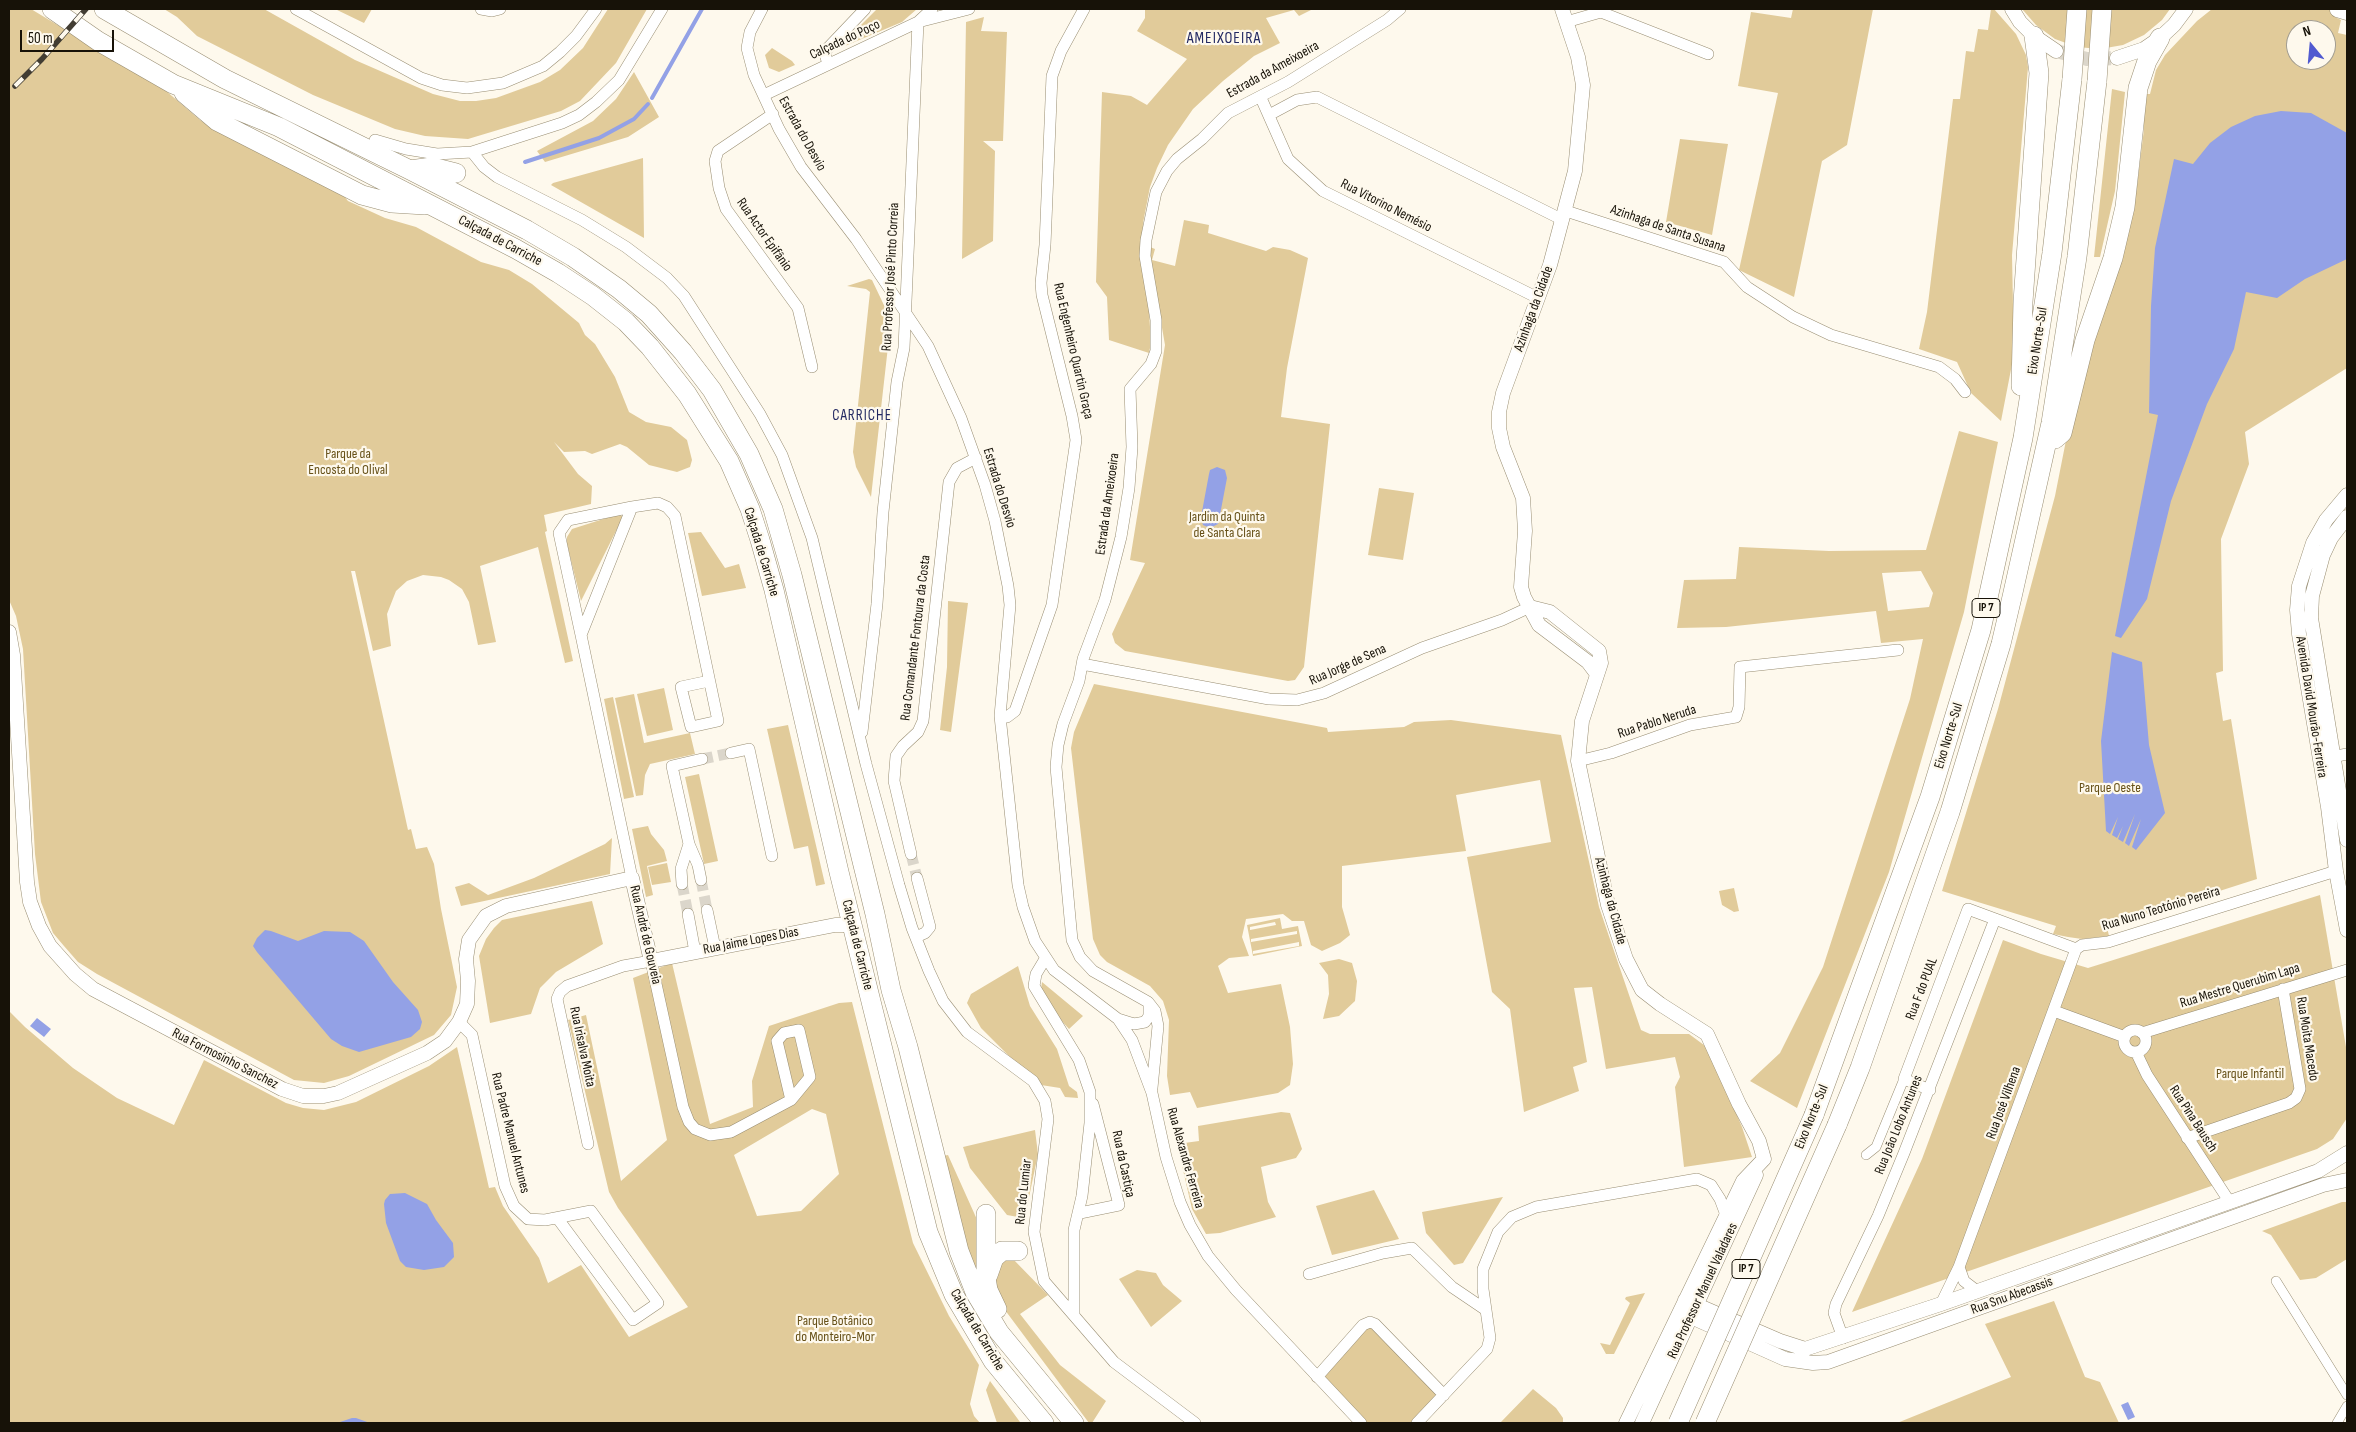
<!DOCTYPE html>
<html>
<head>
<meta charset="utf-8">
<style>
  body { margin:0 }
  #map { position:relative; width:2356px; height:1432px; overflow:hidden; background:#fef9ed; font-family:"Sofia Sans Condensed",sans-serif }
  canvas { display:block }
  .frame { position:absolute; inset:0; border:10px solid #171208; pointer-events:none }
  .north { position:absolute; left:2286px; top:20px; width:50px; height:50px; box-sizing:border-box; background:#fef9ed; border:1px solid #a29d91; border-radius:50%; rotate:343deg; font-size:14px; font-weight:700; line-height:20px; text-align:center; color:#171208 }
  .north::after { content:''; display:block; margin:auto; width:18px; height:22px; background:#515ad0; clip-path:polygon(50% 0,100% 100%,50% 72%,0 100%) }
  .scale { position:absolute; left:20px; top:30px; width:94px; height:22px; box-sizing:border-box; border:2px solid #171208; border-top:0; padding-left:6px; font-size:15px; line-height:18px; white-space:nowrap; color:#171208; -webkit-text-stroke:4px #fef9ed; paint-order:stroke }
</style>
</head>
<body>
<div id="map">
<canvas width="2356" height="1432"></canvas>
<div class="frame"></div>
<div class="north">N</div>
<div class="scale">50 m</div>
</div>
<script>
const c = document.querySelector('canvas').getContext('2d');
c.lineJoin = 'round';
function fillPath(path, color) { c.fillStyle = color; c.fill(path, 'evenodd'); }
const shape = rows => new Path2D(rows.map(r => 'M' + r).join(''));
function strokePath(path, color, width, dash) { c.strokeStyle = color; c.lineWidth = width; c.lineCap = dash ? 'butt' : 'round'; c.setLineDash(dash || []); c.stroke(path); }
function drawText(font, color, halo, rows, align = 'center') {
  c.font = font + ' "Sofia Sans Condensed",sans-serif'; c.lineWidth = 4.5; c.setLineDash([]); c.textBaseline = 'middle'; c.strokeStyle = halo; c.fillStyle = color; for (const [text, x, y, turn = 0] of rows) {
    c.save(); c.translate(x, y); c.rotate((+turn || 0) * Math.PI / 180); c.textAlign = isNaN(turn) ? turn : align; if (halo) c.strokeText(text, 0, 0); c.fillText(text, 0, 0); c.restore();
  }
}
fillPath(shape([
  [9,9,31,9,165,90,200,120,218,132,344,196,348,201,385,218,416,227,481,262,509,270,532,284,579,323,585,335,595,344,615,377,629,412,646,422,671,427,687,440,692,460,690,467,677,472,649,465,627,447,620,444,592,454,585,451,564,452,554,442,578,474,592,486,591,504,544,515,547,531,545,532,573,661,565,663,538,547,480,566,496,642,478,645,469,602,462,589,449,580,441,577,423,575,407,581,396,591,387,614,391,646,373,651,355,571,351,571,408,830,411,829,416,849,427,847,434,864,441,909,457,987,451,1015,434,1035,349,1076,324,1083,294,1080,97,974,78,962,64,946,53,933,41,902,35,854,23,649,16,616,9,600],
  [164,9,264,9,355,60,433,94,460,101,476,101,496,98,540,82,560,70,583,48,608,9,647,9,616,63,580,101,561,111,468,139,425,136,395,129,313,95,197,36,177,17],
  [335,9,372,9,364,23],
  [877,9,917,9,902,22,845,46,845,41],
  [1145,9,1313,9,1299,16,1294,10,1266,18,1280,43,1254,56,1223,81,1193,109,1168,145,1157,168,1150,187,1143,223,1142,248,1149,311,1151,343,1149,353,1109,340,1107,297,1096,282,1102,92,1131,96,1147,105,1187,59,1137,31,1145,18],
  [1793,9,1873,9,1847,145,1822,161,1794,297,1739,270,1778,93,1738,86,1751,12,1791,18],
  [1991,9,1994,9,2016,34,2026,55,2028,67,2012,255,2014,354,2001,421,1971,393,1957,362,1919,349,1927,312,1953,99,1960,99,1966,51,1974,52,1978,29,1988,30],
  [2022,9,2170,9,2162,20,2144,35,2123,45,2100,49,2077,47,2055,39,2036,25],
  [2212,9,2337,9,2335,17,2341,20,2338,33,2347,35,2347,368,2245,432,2249,464,2221,539,2223,671,2216,673,2223,721,2231,719,2257,879,2107,927,2109,936,2082,939,2068,937,2053,934,2056,926,1942,891,1998,709,2055,496,2073,405,2128,235,2137,186,2144,129,2143,94,2150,94,2156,70,2165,55,2197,21],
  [2296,30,2326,30,2326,60,2296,60],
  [984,17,981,31,1007,32,1003,141,983,141,995,151,993,241,962,259,966,22],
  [772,48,792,61,795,65,779,72,769,68,765,55],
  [634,72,659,117,628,137,545,162,537,151,593,121,616,99],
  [2112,89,2125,92,2115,191,2100,257,2094,257],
  [1680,139,1728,144,1712,235,1666,222],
  [643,158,644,238,551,185,553,183],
  [1184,220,1209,225,1208,233,1266,251,1273,247,1290,250,1308,258,1287,368,1281,417,1330,424,1304,667,1295,680,1288,681,1125,651,1115,643,1112,634,1145,563,1130,560,1165,345,1147,241,1150,247,1155,249,1152,260,1175,266],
  [869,279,872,280,891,320,871,497,856,467,853,452,870,292,866,289,847,286],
  [1959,431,1998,442,1964,612,1889,872,1797,1108,1750,1081,1780,1053,1823,967,1910,699,1923,639,1881,643,1876,611,1726,627,1677,628,1684,580,1736,579,1739,547,1829,551,1926,550],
  [1921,571,1933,593,1929,607,1888,611,1882,573],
  [1379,488,1414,493,1403,560,1368,555],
  [619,514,623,517,581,601,567,544,567,537,572,529],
  [701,532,725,568,739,564,746,588,702,596,688,533],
  [948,601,968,603,951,732,940,730,947,667],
  [1094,684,1327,728,1328,732,1404,727,1414,722,1451,720,1561,735,1599,907,1641,1030,1650,1034,1689,1034,1708,1048,1742,1127,1752,1157,1684,1167,1675,1087,1680,1077,1675,1057,1606,1069,1592,987,1574,988,1587,1062,1573,1067,1579,1091,1524,1112,1510,1009,1492,992,1467,857,1551,842,1540,780,1456,795,1466,851,1342,866,1342,907,1350,935,1340,943,1322,951,1311,945,1304,921,1292,921,1283,914,1246,919,1242,937,1249,956,1229,958,1218,966,1228,993,1281,984,1290,1027,1293,1064,1290,1085,1278,1093,1197,1108,1190,1092,1170,1095,1167,1076,1169,1020,1163,1001,1150,986,1107,962,1100,955,1093,939,1071,748,1074,732],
  [664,688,673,730,647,736,637,694],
  [634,694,644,743,690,733,695,754,650,764,645,775,643,795,636,796,615,698],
  [613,697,634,797,624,799,604,699],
  [788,725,825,884,816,886,808,846,794,849,767,729],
  [699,774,718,861,704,864,685,777],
  [648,826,651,834,664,850,667,861,647,866,653,895,646,897,632,829],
  [612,838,610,874,461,906,455,887,469,883,488,895,534,878,605,844],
  [667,863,671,882,652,885,648,867],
  [1734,888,1739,911,1734,912,1722,905,1719,891],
  [2320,895,2347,1053,2347,1118,2333,1139,2317,1149,1852,1312,1922,1159,2003,940,2041,954,2088,968],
  [592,901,603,944,556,972,540,988,531,1014,490,1023,479,956,486,939,494,928,502,920],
  [1280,918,1282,929,1298,926,1302,946,1253,956,1247,925],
  [1275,922,1276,925,1250,930,1250,927],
  [1297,931,1297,934,1251,942,1251,939],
  [1299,942,1299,946,1253,954,1253,951],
  [1339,959,1352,963,1357,981,1355,1001,1339,1016,1323,1019,1329,994,1328,975,1319,963],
  [672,963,710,1124,753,1107,752,1081,769,1026,839,1003,852,1002,913,1243,949,1316,979,1365,970,1404,974,1416,980,1423,9,1423,9,1011,25,1027,73,1068,117,1098,174,1125,204,1060,286,1103,303,1108,324,1110,356,1102,429,1066,457,1047,489,1188,495,1187,503,1206,539,1258,548,1283,581,1265,629,1337,688,1307,618,1208,609,1192,568,1020,586,1015,621,1181,667,1140,633,978],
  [812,1109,826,1114,839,1174,801,1211,757,1216,734,1155],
  [1018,966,1030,1006,1057,1049,1069,1086,1077,1092,1078,1098,1065,1097,1060,1088,1041,1085,1019,1066,981,1028,967,1003,971,994],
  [1042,982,1083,1016,1069,1029,1060,1019,1041,989],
  [1281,1112,1290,1113,1302,1149,1296,1158,1261,1167,1268,1202,1276,1217,1220,1233,1206,1234,1192,1209,1177,1144,1199,1141,1198,1126],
  [1035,1130,1038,1154,1027,1207,1024,1213,1018,1217,1007,1215,970,1168,963,1147],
  [948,1155,979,1224,980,1281,966,1244,943,1156],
  [1374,1190,1399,1239,1332,1255,1316,1206],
  [1503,1197,1463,1263,1454,1265,1426,1233,1422,1212],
  [2342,1202,2347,1202,2347,1259,2316,1278,2300,1280,2271,1235,2262,1231],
  [1013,1259,1048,1295,1020,1314,1060,1365,1106,1401,1092,1423,1089,1423,999,1302,993,1278,1003,1261],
  [1137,1270,1156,1273,1163,1285,1182,1301,1151,1327,1119,1279],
  [1645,1293,1614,1354,1606,1354,1600,1343,1610,1345,1630,1303,1625,1299,1626,1297],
  [2054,1301,2085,1377,2100,1382,2119,1423,1897,1423,2011,1377,1985,1324],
  [1367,1323,1444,1395,1417,1423,1361,1423,1317,1377],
  [990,1381,1020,1422,1018,1423,997,1423,986,1390],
  [1533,1389,1556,1408,1563,1418,1563,1423,1500,1423]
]), '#e1cb9a');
fillPath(shape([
  [2281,111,2311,113,2347,133,2347,259,2305,279,2277,298,2246,292,2234,349,2207,404,2171,501,2147,599,2121,638,2115,636,2158,415,2149,413,2151,306,2155,248,2174,159,2193,164,2210,143,2231,127,2255,116],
  [1217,467,1225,470,1227,478,1219,520,1218,524,1210,528,1203,525,1201,517,1209,474,1210,470],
  [2112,652,2142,662,2149,745,2165,813,2136,850,2132,847,2141,819,2129,846,2125,843,2135,814,2123,842,2118,839,2123,826,2117,838,2112,835,2118,817,2110,834,2106,831,2101,741],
  [265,930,271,931,298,941,324,931,350,932,364,941,393,982,418,1010,422,1022,420,1029,411,1037,359,1052,342,1046,331,1039,257,952,253,946,257,938],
  [37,1018,51,1029,44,1037,30,1026],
  [405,1193,427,1204,436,1220,453,1243,454,1257,444,1267,424,1270,406,1267,400,1261,386,1223,384,1204,385,1200,390,1194],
  [2128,1402,2135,1417,2128,1420,2121,1405],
  [352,1418,356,1418,370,1423,337,1423]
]), '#93a1e6');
strokePath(shape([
  [652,98,702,9],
  [525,162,599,138,634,119,648,104]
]), '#93a1e6', 4);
strokePath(shape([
  [702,759,731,753],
  [911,854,917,878],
  [701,880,707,910],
  [682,884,688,914]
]), '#dbd6cb', 11, [11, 5.5]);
strokePath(shape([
  [2056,51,2087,59,2117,58]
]), '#dbd6cb', 14, [14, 7]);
const pedestrian = shape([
  [1866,1155,1876,1147,1904,1079],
  [2276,1281,2347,1395],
  [2337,1423,2347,1406]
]);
const minor = shape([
  [296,9,421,78,442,85,467,88,503,83,543,66,560,52,576,36,596,9],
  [481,9,492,11,500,9],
  [762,9,750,32,747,48,754,75,779,129,801,167,856,239,928,346,961,418,985,485,995,521,1008,586,1010,605,1000,716,1018,885,1023,907,1035,941,1054,970,1118,1019,1132,1040,1152,1093,1166,1157,1180,1202,1190,1225,1208,1256,1236,1290,1361,1423],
  [1593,9,1708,54],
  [1566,22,1601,12],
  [828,64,825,54,827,49,865,9],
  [764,95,918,22,969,9],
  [1261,98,1288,159,1323,191,1538,298],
  [773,114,718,151,715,161,719,188,726,209,798,308,812,367],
  [1269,115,1297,100,1317,97,1563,220],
  [375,140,406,149,437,154,472,152,562,123,579,115,596,102,619,80,662,9],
  [472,152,484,167,497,177,582,220,626,247,667,278,684,296,760,414,782,455,812,538,866,764,899,885,912,928,929,971,943,1001,967,1032,1033,1081,1045,1101,1048,1119,1034,1232,1044,1281,1114,1362,1195,1423],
  [1566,211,1724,262,1747,287,1793,317,1831,335,1939,367,1955,379,1965,392],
  [581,635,559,533,568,520,632,507],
  [1082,664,1269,699,1297,700,1324,693,1422,648,1502,620,1530,607],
  [1000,716,1007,717,1015,711,1052,605,1076,440,1072,416,1042,295,1041,283,1045,245,1052,76,1061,51,1084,9],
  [862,732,877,604,883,512,897,382,904,348,918,22,932,9],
  [731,753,749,749,772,856],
  [2327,758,2347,754],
  [1578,761,1611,753,1690,725,1736,717,1739,707,1740,667,1898,650],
  [911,854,894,781,896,756,903,746,918,732,923,721,949,482,957,468,976,458],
  [632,878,581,635,632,507,658,503,667,507,675,516,718,721,691,727,681,687,709,681],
  [701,880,698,865,689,844,672,766,702,759],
  [682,884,681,869,689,844],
  [707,910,715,948],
  [688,914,695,952],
  [916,937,925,933,930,927,917,878],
  [1045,959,1036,974,1034,986,1079,1060,1090,1092,1090,1123,1082,1196,1074,1230,1074,1315],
  [2054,1011,2125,1037],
  [1118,1019,1134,1024,1145,1022,1149,1016,1149,1004],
  [459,1022,472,1035,505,1186,514,1206,528,1219,545,1220,591,1211,658,1303,633,1320,558,1219],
  '2124 1041a11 11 0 1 1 22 0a11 11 0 1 1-22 0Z',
  [2142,1033,2347,970],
  [2136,1052,2147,1075,2229,1201],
  [1152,1088,1158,1026,1155,1011,1148,1002,1093,971,1080,957,1072,940,1056,767,1058,745,1063,724,1079,681,1083,659,1105,600,1121,537,1129,488,1132,447,1130,389,1151,364,1156,351,1156,320,1145,256,1146,240,1156,192,1167,171,1177,159,1202,139,1228,113,1288,82,1387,20,1400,9],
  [1930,1090,1904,1079,1968,909,2076,949,2082,945,2108,942,2336,871],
  [2187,1138,2289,1103,2296,1098,2300,1089,2283,989],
  [588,1144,557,999,560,992,567,986,623,966,651,961,683,1107,689,1122,695,1129,710,1135,731,1132,791,1100,810,1077,799,1030,784,1033,777,1041,791,1100],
  [1080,1213,1119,1205,1093,1104],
  [1959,1267,1964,1281,1977,1291],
  [1309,1274,1383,1253,1412,1248,1452,1287,1486,1310],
  [1941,1304,1959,1267,2076,949],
  [1843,1338,1834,1313,1836,1304,1878,1216,1904,1153,1995,919],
  [1317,1377,1363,1325,1370,1322,1375,1324,1444,1395],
  [1417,1423,1487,1349,1490,1338,1483,1289,1483,1269,1498,1232,1512,1217,1536,1207,1697,1179,1711,1185,1720,1199,1726,1215]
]);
const tertiary = shape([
  [1562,9,1578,57,1583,85,1575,171,1550,265,1503,393,1499,412,1499,428,1503,447,1523,498,1525,531,1521,587,1524,597,1539,625,1588,662,1597,674],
  [2012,9,2020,22,2034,36,2056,51],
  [2337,10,2347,13],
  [2117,58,2144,49,2160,38,2174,25,2186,9],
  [2347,495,2326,520,2313,543,2299,586,2297,610,2299,634,2328,807,2336,871,2347,930],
  [2347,517,2331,538,2323,555,2312,596,2311,618,2347,840],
  [1530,607,1550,612,1599,651,1601,663,1582,721,1578,761,1608,905,1626,959,1642,990,1660,1004,1707,1034,1739,1104,1759,1141,1764,1159],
  [9,632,13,655,27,882,30,902,39,926,50,946,75,974,93,989,282,1089,303,1096,324,1096,338,1093,427,1053,445,1041,459,1022,467,1004,468,981,466,959,469,940,486,916,506,906,632,878,651,961,835,925,852,925],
  [1685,1300,1780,1341,1805,1349,1941,1304,2318,1171,2347,1153],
  [1680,1312,1785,1359,1813,1363,1828,1362,2323,1185,2347,1180],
  [1626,1423,1743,1181,1764,1159],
  [1642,1423,1756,1175]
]);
const trunk = shape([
  [52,9,98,41,173,84,279,127,516,249,558,273,593,296,626,322,650,347,687,394,729,461,750,509,760,540,774,590,839,872,928,1232,954,1295,993,1361,1044,1423],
  [104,9,225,79,410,170,527,230,573,257,619,289,649,314,683,352,712,390,749,454,773,509,792,575,875,914,891,990,908,1047,959,1251,975,1292,999,1332,1074,1423],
  [184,93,217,121,362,195,392,203,425,205],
  [410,170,432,167,456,173],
  [2021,386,2023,302,2039,73,2034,36],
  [2055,439,2062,433,2085,340,2113,258,2125,207,2138,88,2147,61,2160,38],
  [1814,1115,1930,797,1981,630,2023,438,2052,253,2072,79],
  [1837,1125,1860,1068,1950,812,2001,644,2012,597,2051,423,2077,257,2097,81],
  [986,1214,986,1278,988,1290,997,1309],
  [988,1275,994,1258,1002,1251,1018,1251]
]);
strokePath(pedestrian, '#998e73', 10);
strokePath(minor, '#998e73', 12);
strokePath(tertiary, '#998e73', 15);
strokePath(trunk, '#998e73', 20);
strokePath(pedestrian, '#fff', 9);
strokePath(minor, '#fff', 11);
strokePath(tertiary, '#fff', 14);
strokePath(trunk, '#fff', 19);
const rail = shape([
  [15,86,42,59,86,9]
]);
strokePath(rail, '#423d33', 5.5);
strokePath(rail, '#fef9ed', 4, [11]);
const trunkBridge = shape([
  [2072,79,2077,9],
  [2097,81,2102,9],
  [1678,1423,1814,1115],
  [1705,1423,1837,1125]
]);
strokePath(trunkBridge, '#998e73', 20, []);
strokePath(trunkBridge, '#fff', 19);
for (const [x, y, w] of [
  [1986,608,28],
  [1746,1269,28]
]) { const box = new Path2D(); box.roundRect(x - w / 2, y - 9.5, w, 19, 4); c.fillStyle = '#fef9ed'; c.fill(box); strokePath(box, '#171208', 1); }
drawText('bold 12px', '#171208', null, [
  ["IP 7",1986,608],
  ["IP 7",1746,1269]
]);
drawText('14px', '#171208', '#fef9ed', [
  ["Calçada do Poço",845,40,-25],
  ["Estrada da Ameixoeira",1273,70,-29],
  ["Estrada do Desvio",802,134,61],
  ["Rua Vitorino Nemésio",1386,206,27],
  ["Azinhaga de Santa Susana",1668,229,19],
  ["Rua Actor Epifânio",764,235,55],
  ["Calçada de Carriche",500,241,28],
  ["Rua Professor José Pinto Correia",891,277,-87],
  ["Azinhaga da Cidade",1534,309,-70],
  ["Eixo Norte-Sul",2038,341,-81],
  ["Rua Engenheiro Quartin Graça",1073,351,77],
  ["Estrada do Desvio",999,488,73],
  ["Estrada da Ameixoeira",1108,504,-82],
  ["Calçada de Carriche",761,552,73],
  ["Rua Comandante Fontoura da Costa",916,638,-83],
  ["Rua Jorge de Sena",1348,665,-24],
  ["Avenida David Mourão-Ferreira",2311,707,81],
  ["Rua Pablo Neruda",1657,722,-18],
  ["Eixo Norte-Sul",1949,736,-73],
  ["Azinhaga da Cidade",1610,901,75],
  ["Rua Nuno Teotónio Pereira",2161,909,-17],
  ["Rua André de Gouveia",645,935,77],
  ["Rua Jaime Lopes Dias",751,941,-11],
  ["Calçada de Carriche",857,945,76],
  ["Rua Mestre Querubim Lapa",2240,986,-17],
  ["Rua F do PUAL",1922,989,-69],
  ["Rua Moita Macedo",2307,1039,81],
  ["Rua Irisalva Moita",582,1047,78],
  ["Rua Formosinho Sanchez",225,1059,27],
  ["Rua José Vilhena",2004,1103,-70],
  ["Eixo Norte-Sul",1812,1117,-68],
  ["Rua Pina Bausch",2193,1119,57],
  ["Rua João Lobo Antunes",1899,1125,-68],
  ["Rua Padre Manuel Antunes",510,1133,76],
  ["Rua Alexandre Ferreira",1185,1158,74],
  ["Rua da Castiça",1123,1164,78],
  ["Rua do Lumiar",1024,1192,-84],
  ["Rua Professor Manuel Valadares",1703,1291,-65],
  ["Rua Snu Abecassis",2012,1296,-20],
  ["Calçada de Carriche",977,1330,59]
]);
drawText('14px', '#665017', '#fef9ed', [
  ["Parque da",348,454],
  ["Encosta do Olival",348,470],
  ["Jardim da Quinta",1227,517],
  ["de Santa Clara",1227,533],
  ["Parque Oeste",2110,788],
  ["Parque Infantil",2250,1074],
  ["Parque Botânico",835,1321],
  ["do Monteiro-Mor",835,1337]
]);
c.letterSpacing = '1px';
drawText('15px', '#232962', '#fef9ed', [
  ["CARRICHE",862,416]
]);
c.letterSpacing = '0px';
c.letterSpacing = '1px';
drawText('16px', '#232962', '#fef9ed', [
  ["AMEIXOEIRA",1224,39]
]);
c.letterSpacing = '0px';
</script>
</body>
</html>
